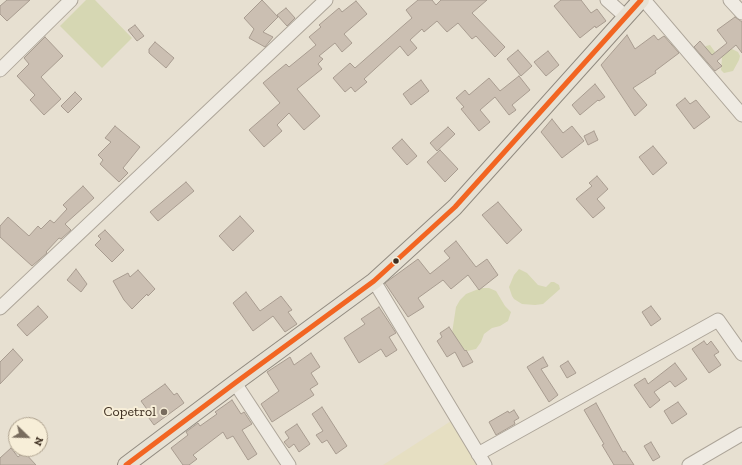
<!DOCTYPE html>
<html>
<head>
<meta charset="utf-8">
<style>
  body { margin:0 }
  #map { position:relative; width:742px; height:465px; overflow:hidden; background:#e7e0d1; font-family:"Zilla Slab",serif }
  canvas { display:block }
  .north { position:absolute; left:8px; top:417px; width:40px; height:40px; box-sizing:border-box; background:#f7eed8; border:1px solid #ada18e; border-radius:50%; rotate:113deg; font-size:11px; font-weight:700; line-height:16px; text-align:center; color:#3d2e20 }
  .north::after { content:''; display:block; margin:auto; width:14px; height:18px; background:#786c5e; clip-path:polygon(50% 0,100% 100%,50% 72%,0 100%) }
</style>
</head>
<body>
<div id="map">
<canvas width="742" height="465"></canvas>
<div class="north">N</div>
</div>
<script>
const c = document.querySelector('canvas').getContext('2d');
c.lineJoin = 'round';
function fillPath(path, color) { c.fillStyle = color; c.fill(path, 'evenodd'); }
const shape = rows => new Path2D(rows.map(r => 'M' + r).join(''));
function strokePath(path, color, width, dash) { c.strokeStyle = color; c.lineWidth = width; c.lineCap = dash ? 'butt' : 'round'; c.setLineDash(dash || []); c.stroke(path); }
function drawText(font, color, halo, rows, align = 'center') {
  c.font = font + ' "Zilla Slab",serif'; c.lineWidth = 4; c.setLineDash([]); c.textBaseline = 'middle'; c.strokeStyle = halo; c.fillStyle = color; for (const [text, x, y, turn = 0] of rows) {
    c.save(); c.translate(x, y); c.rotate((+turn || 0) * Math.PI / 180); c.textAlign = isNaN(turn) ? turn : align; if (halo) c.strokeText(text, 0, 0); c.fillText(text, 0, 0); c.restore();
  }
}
fillPath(shape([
  [451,421,477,465,383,465]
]), '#e6dfc2');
fillPath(shape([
  [86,0,95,0,132,38,102,68,60,26],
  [710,45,715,52,719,53,730,48,738,52,740,56,739,60,733,71,724,73,721,70,722,58,718,57,706,60,702,57,703,49,706,46],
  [519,269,527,273,538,285,546,287,551,282,554,282,559,285,560,289,543,304,535,305,522,304,514,299,512,296,509,287,514,275],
  [481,288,489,288,496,291,505,306,511,312,508,321,500,326,492,328,484,334,481,342,476,349,467,351,459,349,452,333,456,307,460,300,466,294]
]), '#d6d7b3');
const building = shape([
  [7,0,30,0,7,21,0,14,0,6,7,0],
  [262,0,278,17,263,32,273,37,265,47,249,38,254,29,244,18,262,0],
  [418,0,432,0,436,5,441,0,487,0,472,13,505,47,495,57,476,36,472,39,458,23,447,32,437,21,424,32,422,29,410,40,417,48,408,56,400,46,364,79,367,82,355,92,351,87,345,92,333,78,350,63,355,68,405,24,412,18,406,10,418,0],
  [561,0,581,0,591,13,597,9,606,21,596,28,595,26,580,38,554,6,561,0],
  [356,1,367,14,344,34,352,43,342,52,335,43,319,56,323,59,318,64,322,69,297,89,320,116,304,130,289,113,277,125,282,131,264,147,249,130,280,103,263,83,286,64,289,67,316,45,309,37,321,27,319,25,339,8,342,12,356,1],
  [286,8,295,18,287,26,277,15,286,8],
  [735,17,742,22,742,53,736,45,717,61,722,66,715,71,694,47,700,41,712,55,727,43,717,30,735,17],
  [135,25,144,36,137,41,128,30,135,25],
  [627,35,635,49,654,35,658,40,664,36,679,53,655,71,656,73,633,88,647,105,635,116,601,65,627,35],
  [45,37,63,56,41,77,61,99,44,115,30,100,35,95,17,76,29,64,24,58,45,37],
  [155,42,174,58,166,68,149,53,149,49,155,42],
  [518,50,532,66,521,76,507,59,518,50],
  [548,51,559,65,546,76,534,62,548,51],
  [519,76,530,90,512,105,516,110,509,115,495,97,480,110,490,122,479,131,461,109,464,107,456,98,465,90,469,95,489,78,500,91,519,76],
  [421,80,429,91,411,105,403,94,421,80],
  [595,84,605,97,599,101,598,100,580,115,572,105,595,84],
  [75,92,82,99,68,113,61,106,75,92],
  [685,98,690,104,696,100,710,117,694,129,676,105,685,98],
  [552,119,563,133,572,126,584,141,562,158,541,132,552,119],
  [115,126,140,147,123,168,128,173,119,182,100,164,103,160,98,155,111,142,105,138,115,126],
  [448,127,455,134,437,151,430,143,448,127],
  [594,131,598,140,588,145,584,136,594,131],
  [402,139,417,156,407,165,392,148,402,139],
  [653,146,667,163,653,175,639,157,653,146],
  [440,150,458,169,445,182,427,162,440,150],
  [597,176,608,189,597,199,605,208,593,218,576,199,592,186,589,183,597,176],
  [186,182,194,191,158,221,150,212,186,182],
  [83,186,94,198,65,224,71,230,61,239,59,238,46,252,47,253,32,266,0,237,0,226,8,217,29,236,38,226,41,229,50,220,54,223,67,209,63,205,83,186],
  [498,202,522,230,507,244,482,215,498,202],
  [240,216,254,231,233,251,219,236,240,216],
  [105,230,124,250,112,262,95,245,101,239,98,236,105,230],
  [456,241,476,267,487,259,498,275,479,290,468,275,451,289,443,280,418,298,424,307,408,317,385,283,418,259,430,274,450,258,444,251,456,241],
  [76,269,87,284,81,292,67,280,76,269],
  [138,270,155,289,148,296,147,294,132,309,124,300,113,281,128,273,130,277,138,270],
  [246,292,260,311,281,296,292,310,288,312,297,324,285,332,273,316,253,331,233,303,246,292],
  [38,306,48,317,27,336,17,325,38,306],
  [651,306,661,319,651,326,642,312,651,306],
  [379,307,396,333,389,337,397,350,386,357,381,349,359,363,344,338,365,324,361,319,379,307],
  [449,327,465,351,466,350,473,362,463,367,455,352,447,357,437,341,442,337,440,333,449,327],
  [704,341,707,345,711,341,719,352,714,355,721,365,709,373,692,349,704,341],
  [13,349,23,360,0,384,0,362,13,349],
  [311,353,320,367,311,373,318,384,310,389,314,395,272,422,261,404,279,391,267,372,290,357,294,365,311,353],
  [543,357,548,366,541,369,558,395,549,402,527,367,543,357],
  [568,361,576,373,567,378,560,366,568,361],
  [675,363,687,379,675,387,670,381,654,392,660,400,650,408,634,385,645,378,648,384,675,363],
  [165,384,174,395,177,393,184,403,154,425,146,414,149,412,141,401,165,384],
  [232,400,241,414,244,412,252,424,242,430,257,454,248,460,233,436,227,439,223,432,193,455,197,459,189,465,183,465,171,448,188,435,186,432,198,423,200,426,217,414,215,412,232,400],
  [678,402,687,414,672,424,664,411,678,402],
  [596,403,623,452,625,451,634,465,614,465,602,445,604,444,584,410,596,403],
  [322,407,347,446,336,454,327,440,322,443,316,435,323,431,312,414,322,407],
  [514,410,519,418,514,421,515,424,496,435,489,422,508,411,509,413,514,410],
  [297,424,310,444,299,452,294,444,289,448,284,442,289,438,285,432,297,424],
  [651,442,660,457,653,461,644,446,651,442],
  [11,448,18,457,24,452,36,465,0,465,0,458,11,448]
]);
fillPath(building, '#cbbfb2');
strokePath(building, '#a89c90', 1);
const minor = shape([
  [607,0,626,17],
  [644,0,742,115],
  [730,0,742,13],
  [0,70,71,0],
  [374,281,485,465],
  [0,308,326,0],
  [235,383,289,465],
  [478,454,718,320,742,354],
  [689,465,742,434]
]);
const major = shape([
  [126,465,235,383,374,281,455,207,641,0]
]);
strokePath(minor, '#ada599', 15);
strokePath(major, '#928b80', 18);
strokePath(minor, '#efebe3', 13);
strokePath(major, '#e6e1d4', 16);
strokePath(shape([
  [126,465,235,383,374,281,455,207,641,0]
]), '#f26522', 5);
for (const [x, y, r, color] of [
  [396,261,3.5,"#3d2e20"],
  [164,412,4,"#786c5e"]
]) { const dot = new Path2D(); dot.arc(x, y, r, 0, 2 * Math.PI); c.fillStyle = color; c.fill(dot); strokePath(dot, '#f7eed8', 1.5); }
drawText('14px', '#3d2e20', '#f7eed8', [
  ["Copetrol",156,412]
], 'right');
</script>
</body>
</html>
